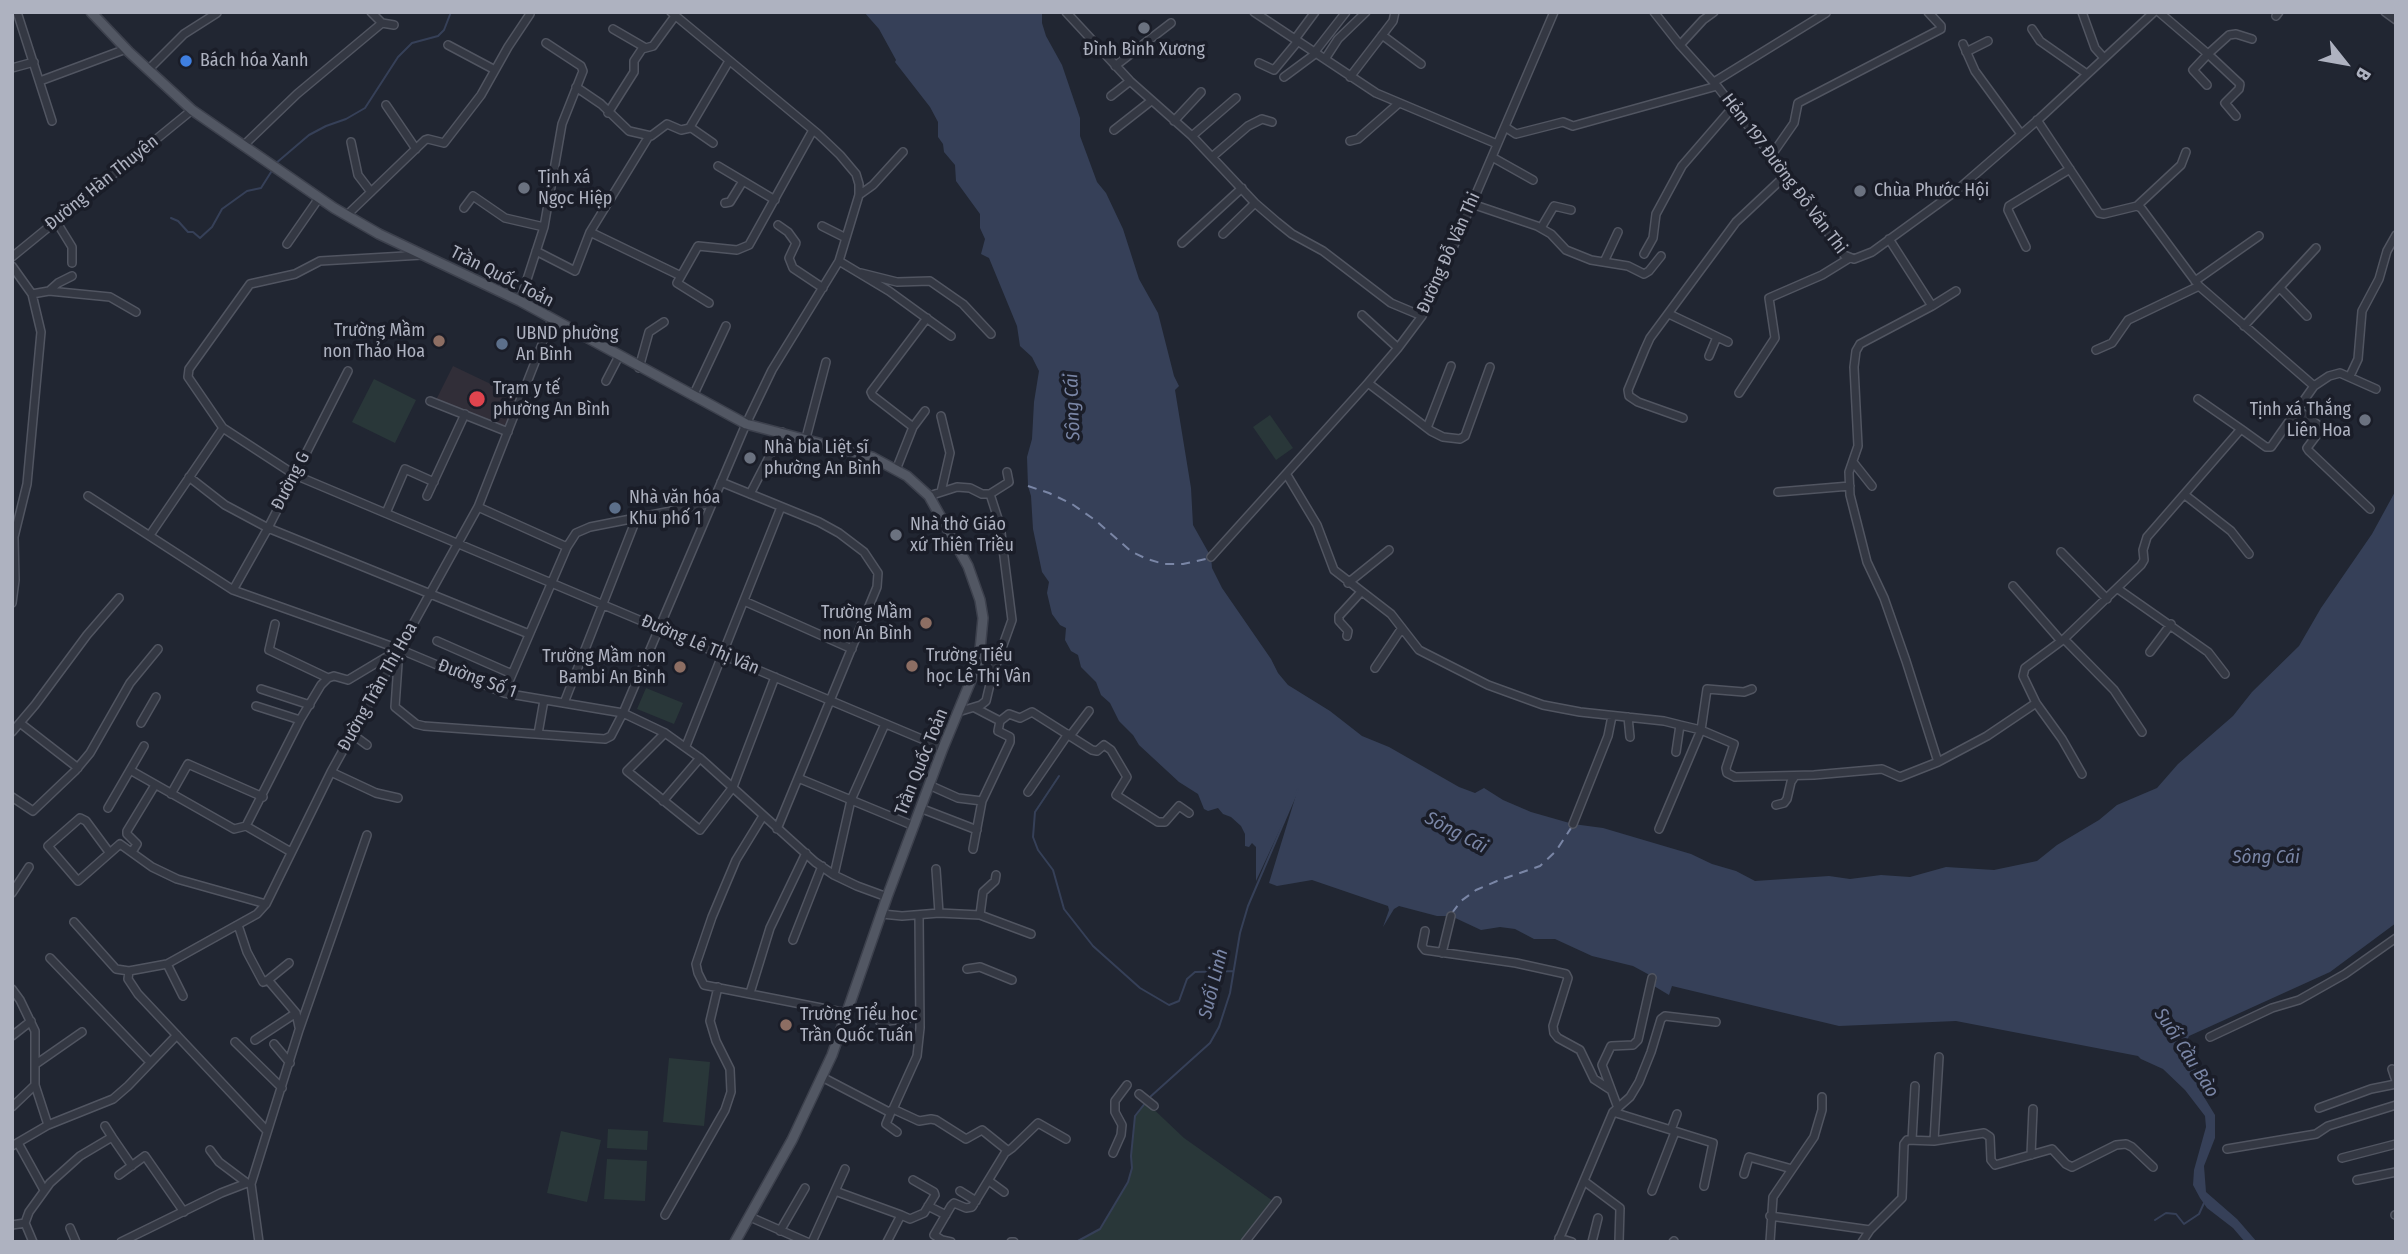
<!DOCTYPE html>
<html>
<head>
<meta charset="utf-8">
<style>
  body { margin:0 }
  #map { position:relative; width:2408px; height:1254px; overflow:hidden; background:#212632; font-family:"Fira Sans Condensed",sans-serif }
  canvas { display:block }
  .frame { position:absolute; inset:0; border:14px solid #aeb2c0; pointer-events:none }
  .north { position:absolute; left:2310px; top:28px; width:70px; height:70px; -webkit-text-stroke:5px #1a1d28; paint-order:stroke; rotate:121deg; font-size:19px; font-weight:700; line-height:28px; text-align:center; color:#aeb2c0 }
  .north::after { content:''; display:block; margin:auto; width:24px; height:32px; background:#aeb2c0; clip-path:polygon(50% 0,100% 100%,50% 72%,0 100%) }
</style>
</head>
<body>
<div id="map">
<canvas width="2408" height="1254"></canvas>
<div class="frame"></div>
<div class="north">B</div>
</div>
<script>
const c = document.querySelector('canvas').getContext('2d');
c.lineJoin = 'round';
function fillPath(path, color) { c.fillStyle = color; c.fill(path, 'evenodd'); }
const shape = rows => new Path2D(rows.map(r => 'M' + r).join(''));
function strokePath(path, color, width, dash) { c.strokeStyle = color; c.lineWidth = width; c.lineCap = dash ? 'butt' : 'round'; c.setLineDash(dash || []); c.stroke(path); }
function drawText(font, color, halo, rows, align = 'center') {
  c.font = font + ' "Fira Sans Condensed",sans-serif'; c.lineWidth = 7; c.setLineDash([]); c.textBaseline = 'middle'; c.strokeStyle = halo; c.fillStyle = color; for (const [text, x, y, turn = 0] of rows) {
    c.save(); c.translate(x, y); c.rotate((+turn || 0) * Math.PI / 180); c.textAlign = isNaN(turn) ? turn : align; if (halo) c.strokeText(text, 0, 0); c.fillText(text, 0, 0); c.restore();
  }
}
fillPath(shape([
  [453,366,518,397,506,429,436,400]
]), '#312e38');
fillPath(shape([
  [374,379,416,400,395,443,352,422],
  [1270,415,1293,448,1276,460,1253,427],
  [646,688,683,703,674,724,637,709],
  [669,1058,710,1062,704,1126,663,1122],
  [1146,1102,1184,1138,1273,1201,1242,1242,1076,1242,1100,1229,1128,1182,1132,1168,1131,1156,1135,1116],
  [608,1129,648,1131,647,1150,607,1148],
  [561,1131,601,1140,587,1202,547,1193],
  [607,1159,647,1161,645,1201,604,1199]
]), '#293739');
fillPath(shape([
  [864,12,1042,12,1042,23,1046,36,1062,65,1080,118,1080,136,1097,182,1106,193,1123,229,1139,279,1158,313,1174,376,1179,386,1175,390,1191,488,1193,525,1211,557,1212,568,1222,588,1271,659,1278,673,1288,685,1330,711,1362,736,1389,747,1459,787,1475,793,1484,788,1503,800,1531,812,1573,824,1603,828,1691,854,1712,864,1736,871,1755,881,1829,876,1850,879,1881,875,1910,877,1946,867,1994,870,2037,861,2057,845,2099,820,2117,805,2157,788,2178,764,2233,716,2252,692,2299,646,2321,608,2372,534,2396,490,2396,923,2330,972,2189,1036,2184,1047,2207,1089,2204,1097,2215,1115,2215,1138,2204,1166,2206,1192,2237,1219,2257,1242,2245,1242,2233,1228,2207,1208,2200,1198,2193,1185,2194,1170,2206,1127,2205,1116,2185,1090,2163,1069,2141,1059,2138,1056,1956,1021,1839,1026,1672,986,1669,995,1654,986,1657,979,1633,966,1592,956,1555,939,1534,939,1515,929,1500,927,1481,930,1451,916,1437,916,1399,906,1394,909,1383,927,1389,910,1388,906,1312,880,1277,886,1269,883,1296,795,1256,881,1256,847,1252,843,1249,847,1245,846,1245,834,1241,826,1231,817,1223,814,1218,808,1208,811,1204,809,1198,794,1179,782,1139,745,1133,735,1119,721,1110,703,1101,695,1096,682,1081,667,1078,655,1071,651,1065,640,1066,628,1060,625,1052,614,1047,593,1049,582,1042,572,1033,529,1031,496,1028,486,1027,457,1032,439,1034,402,1039,371,1032,357,1020,346,1017,326,989,258,981,254,985,239,980,228,980,214,956,181,955,165,944,152,943,144,938,137,938,122,930,107,895,62,896,60,879,29]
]), '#364058');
strokePath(shape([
  [275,164,309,135,326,126,346,119,365,108,398,57,412,43,438,36,444,30,451,12],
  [171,218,178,221,188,232,193,232,200,238,212,227,222,209,247,191,261,188,273,169],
  [1059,776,1035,812,1033,837,1038,850,1053,870,1064,909,1093,946,1140,988,1169,1005,1179,1001,1187,979,1195,972,1233,971],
  [1150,1097,1210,1043,1219,1027,1230,993,1240,933,1248,906,1298,789],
  [2155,1220,2166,1213,2176,1214,2184,1224,2199,1214,2204,1203],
  [1076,1242,1100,1229,1128,1182,1132,1168,1131,1156,1135,1116,1146,1102]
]), '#364058', 2);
strokePath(shape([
  [1028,486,1049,493,1072,504,1095,520,1132,552,1147,559,1164,564,1183,564,1210,558],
  [1452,913,1461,901,1476,890,1497,881,1540,866,1556,851,1573,825]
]), '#7a86a6', 2, [9, 7]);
const minor = shape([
  [17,12,52,121],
  [371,12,382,23],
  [1066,12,1130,81,1192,136,1255,203,1277,222,1292,234,1323,251,1391,303,1422,316],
  [1254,12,1376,93,1497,144],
  [1654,12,1680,45,1717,86,1796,187,1844,255,1854,259,1872,252,1956,191,2040,118,2154,12],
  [2082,12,2095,48,2104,58],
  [2159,12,2208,54,2229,35,2236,34,2252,39],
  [2385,12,2396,20],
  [2276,16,2279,12],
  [613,29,644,47],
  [2032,29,2040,41,2087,74],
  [1382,35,1421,64],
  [1295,39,1315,12],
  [1963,44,1975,71,2021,134],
  [448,45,495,70],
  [1680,45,1703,20,1714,12],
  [1966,52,1988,41],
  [1314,53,1346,12],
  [1325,59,1338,39,1366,12],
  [1259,63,1274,70,1298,41],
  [1115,66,1171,23],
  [12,68,34,62],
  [148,70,184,34,217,13],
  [1284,77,1315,54],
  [1350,77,1393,21,1395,12],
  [40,81,126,49],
  [1714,82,1826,13],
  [2207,85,2193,70,2208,54,2240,84,2239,89,2225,103,2236,116],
  [576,87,601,104,629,131,651,136,667,124,681,130,690,128],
  [1111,96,1130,81],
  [386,105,416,149],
  [608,113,634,72,634,61,642,49,653,46,675,16],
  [2037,120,2099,213,2104,214,2137,206,2141,208,2199,286,2314,386,2329,376,2340,373,2376,389],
  [1174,121,1201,92],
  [1505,127,1516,134,1563,122,1573,126,1717,86],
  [1114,130,1151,101],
  [1192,136,1236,98],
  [1350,141,1358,139,1399,103],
  [351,142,358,175,371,192],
  [713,143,690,127,729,61],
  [243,146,297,94,382,23,394,25],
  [1771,156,1794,123,1798,103,1941,29,1941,26,1928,12],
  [1212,157,1248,126,1262,119,1272,122],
  [1492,157,1533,180],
  [718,166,775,200],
  [859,195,873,185,903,152],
  [725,203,730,202,743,181],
  [1472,204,1537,226,1551,234,1566,250,1591,260,1628,266,1644,274,1649,271,1661,256],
  [2137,206,2181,165,2186,152],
  [464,208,473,196,505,218,544,227],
  [347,215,425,140,428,139,444,143,481,95,508,47,530,14],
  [56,221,72,247,72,263],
  [778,225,788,232,796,243,789,258,793,268,823,288],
  [822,226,846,238],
  [1541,228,1554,206,1571,210],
  [590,232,681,276],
  [1223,234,1255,203],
  [1182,243,1242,188],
  [287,244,319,198],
  [2026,247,2008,210,2009,206,2070,169],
  [536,251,575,271,590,232,649,136],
  [1644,254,1653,238,1656,214,1682,166,1733,107],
  [422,255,320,261,295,274,250,284,189,369,188,377,223,428,295,475,943,748],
  [12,257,192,110],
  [839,261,889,291,951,336],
  [1604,262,1618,232],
  [12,266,32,294,41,332,27,484,14,537,15,580,12,603],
  [861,273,897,282,930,281,963,304,991,334],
  [2195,281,2259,236],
  [2280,288,2307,316],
  [49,291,58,283,72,276],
  [32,294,49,291,110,297,136,312],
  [520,301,544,227,562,124,583,71,581,66,546,43],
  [709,303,677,283,698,246,737,250,749,245,813,130],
  [1932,306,1956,291],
  [1669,314,1728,342],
  [1362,315,1398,348],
  [2244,326,2316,248],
  [2096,350,2112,343,2128,320,2199,286],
  [1709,356,1717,337],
  [639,368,649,332,664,322],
  [2350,376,2358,359,2362,311,2379,279,2387,251,2396,235],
  [606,381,619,356],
  [1368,383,1431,431,1443,437,1460,439,1465,436,1490,367],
  [1739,393,1775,338,1769,298,1822,275,1848,259],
  [693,396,726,326],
  [2198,399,2241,429],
  [430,401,508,432],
  [2298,410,2322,428,2307,448,2309,451,2370,509],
  [941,416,950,453,941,492],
  [1683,418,1638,402,1629,396,1628,390,1645,349,1650,338,1736,222,1786,175],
  [913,427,873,396,871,392,927,318],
  [1427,428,1451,366],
  [806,438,826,362],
  [1853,462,1872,486],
  [896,470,913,427,925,411],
  [1287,475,1317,525,1334,570,1391,614,1419,650,1488,685,1543,705,1580,712,1664,721,1680,725,1676,752],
  [189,477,225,505,268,528,529,634],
  [721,482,819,522,839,533,864,552,878,573,877,587,777,829],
  [1778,492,1850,486],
  [750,494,782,432],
  [2185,495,2231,531,2249,554],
  [88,496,233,590,399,649,504,693,623,713,665,733,700,758,815,862,834,875,857,886,887,897],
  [427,496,465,414],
  [929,496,957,487,970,488,982,494,990,494,1009,482,1007,472],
  [478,507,567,547],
  [386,513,405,469,434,482],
  [150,535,223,428],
  [2061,552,2107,599],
  [1211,557,1368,383,1398,348,1422,316,1431,299,1554,12],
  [1348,583,1389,550],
  [2013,586,2061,641],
  [2118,589,2208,652,2225,674],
  [233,590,268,528,348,371],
  [744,601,852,649],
  [275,624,269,650,328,678],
  [1347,636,1348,631,1339,621,1339,616,1361,592],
  [2064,639,2114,690,2142,732],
  [437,641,512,674],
  [399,649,395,707,416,724,424,726,605,739,611,736,623,713,746,424,772,370,839,261,859,195,859,184,856,174,840,155,818,134,671,12],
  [2150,652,2171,624],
  [1375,668,1402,628],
  [261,689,310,705],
  [504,693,567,547,576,533,590,527,712,503],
  [564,703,637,517],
  [2036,703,2062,739,2082,774],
  [256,706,300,720],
  [975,708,1000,721],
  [958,712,981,705,986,701,992,676,1012,620,1000,525,990,494],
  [1628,717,1630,737],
  [20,723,78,768],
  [141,723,156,697],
  [1680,725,1701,730,1707,689,1744,692,1752,689],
  [12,732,35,705,87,635,119,598],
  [665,733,627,771,700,830,733,787,775,677],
  [352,734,367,745],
  [538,734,544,700],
  [1070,736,1089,711],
  [686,746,781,507],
  [1938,762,1987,736,2036,703,2023,676,2025,668,2064,639,2141,565,2144,560,2143,550,2147,537,2241,429,2266,447,2271,447,2314,386],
  [130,770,234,829,246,826,300,720,321,685,328,678,334,676,348,680,398,650],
  [331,772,376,793,398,798],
  [798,778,914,826],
  [929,785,958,798,982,801,1010,742,1010,737,998,731,1000,721,1009,714,1020,718,1032,712,1092,750,1097,751,1104,745,1111,750,1127,777,1116,795,1158,822,1165,822,1179,806,1189,813],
  [1028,792,1068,734],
  [171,794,188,764,263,797],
  [12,797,33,811,75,771,90,753,130,683,158,649],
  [663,801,700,758],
  [1776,805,1784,803,1787,799,1791,782,1795,776],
  [108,808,144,746],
  [920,808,977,830],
  [763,816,736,860,712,917,696,964,698,973,704,985,847,1013],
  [1573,824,1608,736,1612,716],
  [246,826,291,852],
  [1659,829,1701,730,1734,744,1726,768,1727,773,1735,777,1814,775,1882,769,1900,777,1938,762,1906,661,1884,598,1867,562,1850,495,1849,472,1858,446,1854,367,1856,351,1860,344,1932,306,1889,239],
  [973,849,982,801],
  [109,852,86,821,80,818,48,846,78,881,120,844,152,867,177,879,266,904],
  [132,852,137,844,127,834,127,831,155,785],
  [936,869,939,913],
  [834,875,851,800,885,724],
  [12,893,29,867],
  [882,914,902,916,939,913,980,915,1031,934],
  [980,915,983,892,995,881,996,875],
  [74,922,116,969,129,971,167,964,257,914,266,904,331,772,478,507,552,319],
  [238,925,247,952,263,982,268,980,296,1013,299,1027],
  [1425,931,1422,946,1425,950,1516,963,1566,974,1568,978,1553,1026,1554,1033,1558,1038,1580,1050,1594,1079,1611,1090],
  [793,940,822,866],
  [1442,953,1451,916],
  [50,958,150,1062],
  [167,964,183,996],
  [967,969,980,967,1012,980],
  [129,971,128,979,138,994,267,1131],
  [268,980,289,963],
  [12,989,20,1000,35,1031,35,1085,48,1125],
  [750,993,770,928,806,853],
  [880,1022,919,1017],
  [12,1036,31,1021],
  [2210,1037,2272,1008,2299,1000,2345,974,2396,938],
  [255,1040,296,1013],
  [235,1042,282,1088],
  [274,1044,290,1063],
  [36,1064,82,1032],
  [2392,1069,2396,1081],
  [822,1077,889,1112,893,1109,917,1056,920,1028,919,915],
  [1139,1094,1154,1106],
  [12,1107,35,1085],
  [1618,1108,1602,1065,1611,1046,1633,1045,1638,1040,1652,978],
  [2319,1108,2371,1089,2396,1084],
  [893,1109,919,1121,931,1119,936,1120,966,1139,982,1130,1007,1150],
  [891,1112,886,1124,897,1132],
  [1613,1112,1713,1143,1704,1186],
  [1671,1130,1677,1114],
  [112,1137,132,1166],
  [1912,1140,1915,1086],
  [1934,1141,1939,1057],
  [18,1143,44,1190],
  [12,1146,48,1125,113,1099,128,1086,177,1035],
  [2227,1149,2316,1134,2328,1126,2396,1105],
  [210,1150,219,1162,247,1183],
  [1113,1153,1121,1135,1122,1125,1115,1112,1115,1101,1127,1085],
  [2031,1155,2033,1109],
  [2342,1158,2396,1144],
  [1744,1174,1749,1157,1792,1169],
  [119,1175,145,1156,184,1212],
  [2357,1180,2396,1172],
  [989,1181,1004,1192],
  [1584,1181,1620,1208,1619,1242],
  [835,1191,901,1215,887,1242],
  [960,1191,976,1201],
  [1652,1191,1675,1132],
  [928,1206,946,1215],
  [665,1215,725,1110,731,1092,730,1069,716,1041,710,1021,718,987],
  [901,1215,910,1219,924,1213,935,1195,934,1192,913,1180],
  [2395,1215,2396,1215],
  [1770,1216,1870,1230,1902,1198,1904,1144,1907,1140,1934,1141,1984,1133,1990,1137,1991,1160,1995,1165,2052,1149,2066,1164,2072,1167,2116,1145,2126,1144,2132,1147,2153,1167],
  [750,1217,807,1242],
  [12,1225,25,1223],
  [70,1228,76,1242],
  [780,1231,805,1188],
  [1559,1238,1572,1242],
  [33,1242,25,1223,29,1212,50,1183,80,1156,112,1137,105,1126],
  [121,1242,221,1193,247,1183,251,1184],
  [259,1242,251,1184,299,1030,367,835],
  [812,1242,845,1169],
  [951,1242,942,1240,934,1235,951,1206,954,1203,966,1208,972,1207,1005,1153,1012,1148,1038,1123,1066,1139],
  [1011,1242,1014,1242],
  [1245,1242,1277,1201],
  [1558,1242,1613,1112,1630,1097,1639,1082,1651,1052,1661,1019,1665,1016,1716,1022],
  [1592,1242,1598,1218],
  [1673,1242,1674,1241],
  [1770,1242,1773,1197,1814,1137,1822,1110,1822,1097],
  [1862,1242,1870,1230]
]);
const major = shape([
  [91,12,129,52,192,110,334,208,379,234,520,301,746,424,872,457,907,476,929,496,968,566,980,600,983,618,979,661,943,748,887,897,832,1055,792,1140,735,1242]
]);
strokePath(minor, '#515561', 10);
strokePath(major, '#3d414d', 12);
strokePath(minor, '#343843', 7);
strokePath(major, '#525763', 9);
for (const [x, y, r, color] of [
  [1144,28,7,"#6b7280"],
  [186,61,7,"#3f7fe0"],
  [524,188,7,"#6b7280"],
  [1860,191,7,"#6b7280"],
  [439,341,7,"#8d6e63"],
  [502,344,7,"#5c6f8a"],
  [477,399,9,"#e0444e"],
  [2365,420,7,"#6b7280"],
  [750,458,7,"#6b7280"],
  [615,508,7,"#5c6f8a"],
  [896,535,7,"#6b7280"],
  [926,623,7,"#8d6e63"],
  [912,666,7,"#8d6e63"],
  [680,667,7,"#8d6e63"],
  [786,1025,7,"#8d6e63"]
]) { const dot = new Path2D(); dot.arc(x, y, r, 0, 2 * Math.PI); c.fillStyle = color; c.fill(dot); strokePath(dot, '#1a1d28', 2.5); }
drawText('18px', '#aeb2c0', '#1a1d28', [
  ["Đình Bình Xương",1144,50,"center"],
  ["Bách hóa Xanh",200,61],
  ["Tịnh xá",538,178],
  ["Ngọc Hiệp",538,199],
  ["Chùa Phước Hội",1874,191],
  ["Trường Mầm",425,331,"right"],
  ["non Thảo Hoa",425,352,"right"],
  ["UBND phường",516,334],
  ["An Bình",516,355],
  ["Trạm y tế",493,389],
  ["phường An Bình",493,410],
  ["Tịnh xá Thắng",2351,410,"right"],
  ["Liên Hoa",2351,431,"right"],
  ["Nhà bia Liệt sĩ",764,448],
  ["phường An Bình",764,469],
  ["Nhà văn hóa",629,498],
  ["Khu phố 1",629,519],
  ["Nhà thờ Giáo",910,525],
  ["xứ Thiên Triều",910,546],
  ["Trường Mầm",912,613,"right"],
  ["non An Bình",912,634,"right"],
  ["Trường Tiểu",926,656],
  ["học Lê Thị Vân",926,677],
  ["Trường Mầm non",666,657,"right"],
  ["Bambi An Bình",666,678,"right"],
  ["Trường Tiểu học",800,1015],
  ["Trần Quốc Tuấn",800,1036]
], 'left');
drawText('18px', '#aeb2c0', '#1a1d28', [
  ["Hẻm 197 Đường Đỗ Văn Thi",1784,174,53],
  ["Đường Hàn Thuyên",102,183,-39],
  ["Đường Đỗ Văn Thi",1449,253,-66],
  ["Trần Quốc Toản",502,277,27],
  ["Đường G",291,481,-63],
  ["Đường Lê Thị Vân",700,645,23],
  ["Đường Số 1",477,679,20],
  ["Đường Trần Thị Hoa",378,687,-61],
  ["Trần Quốc Toản",922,762,-68]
]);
drawText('italic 19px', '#7a86a6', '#1a1d28', [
  ["Sông Cái",1073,407,-92],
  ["Sông Cái",1456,833,28],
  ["Sông Cái",2266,858],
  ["Suối Linh",1214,984,-76],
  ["Suối Cầu Bào",2186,1053,57]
]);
</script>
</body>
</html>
